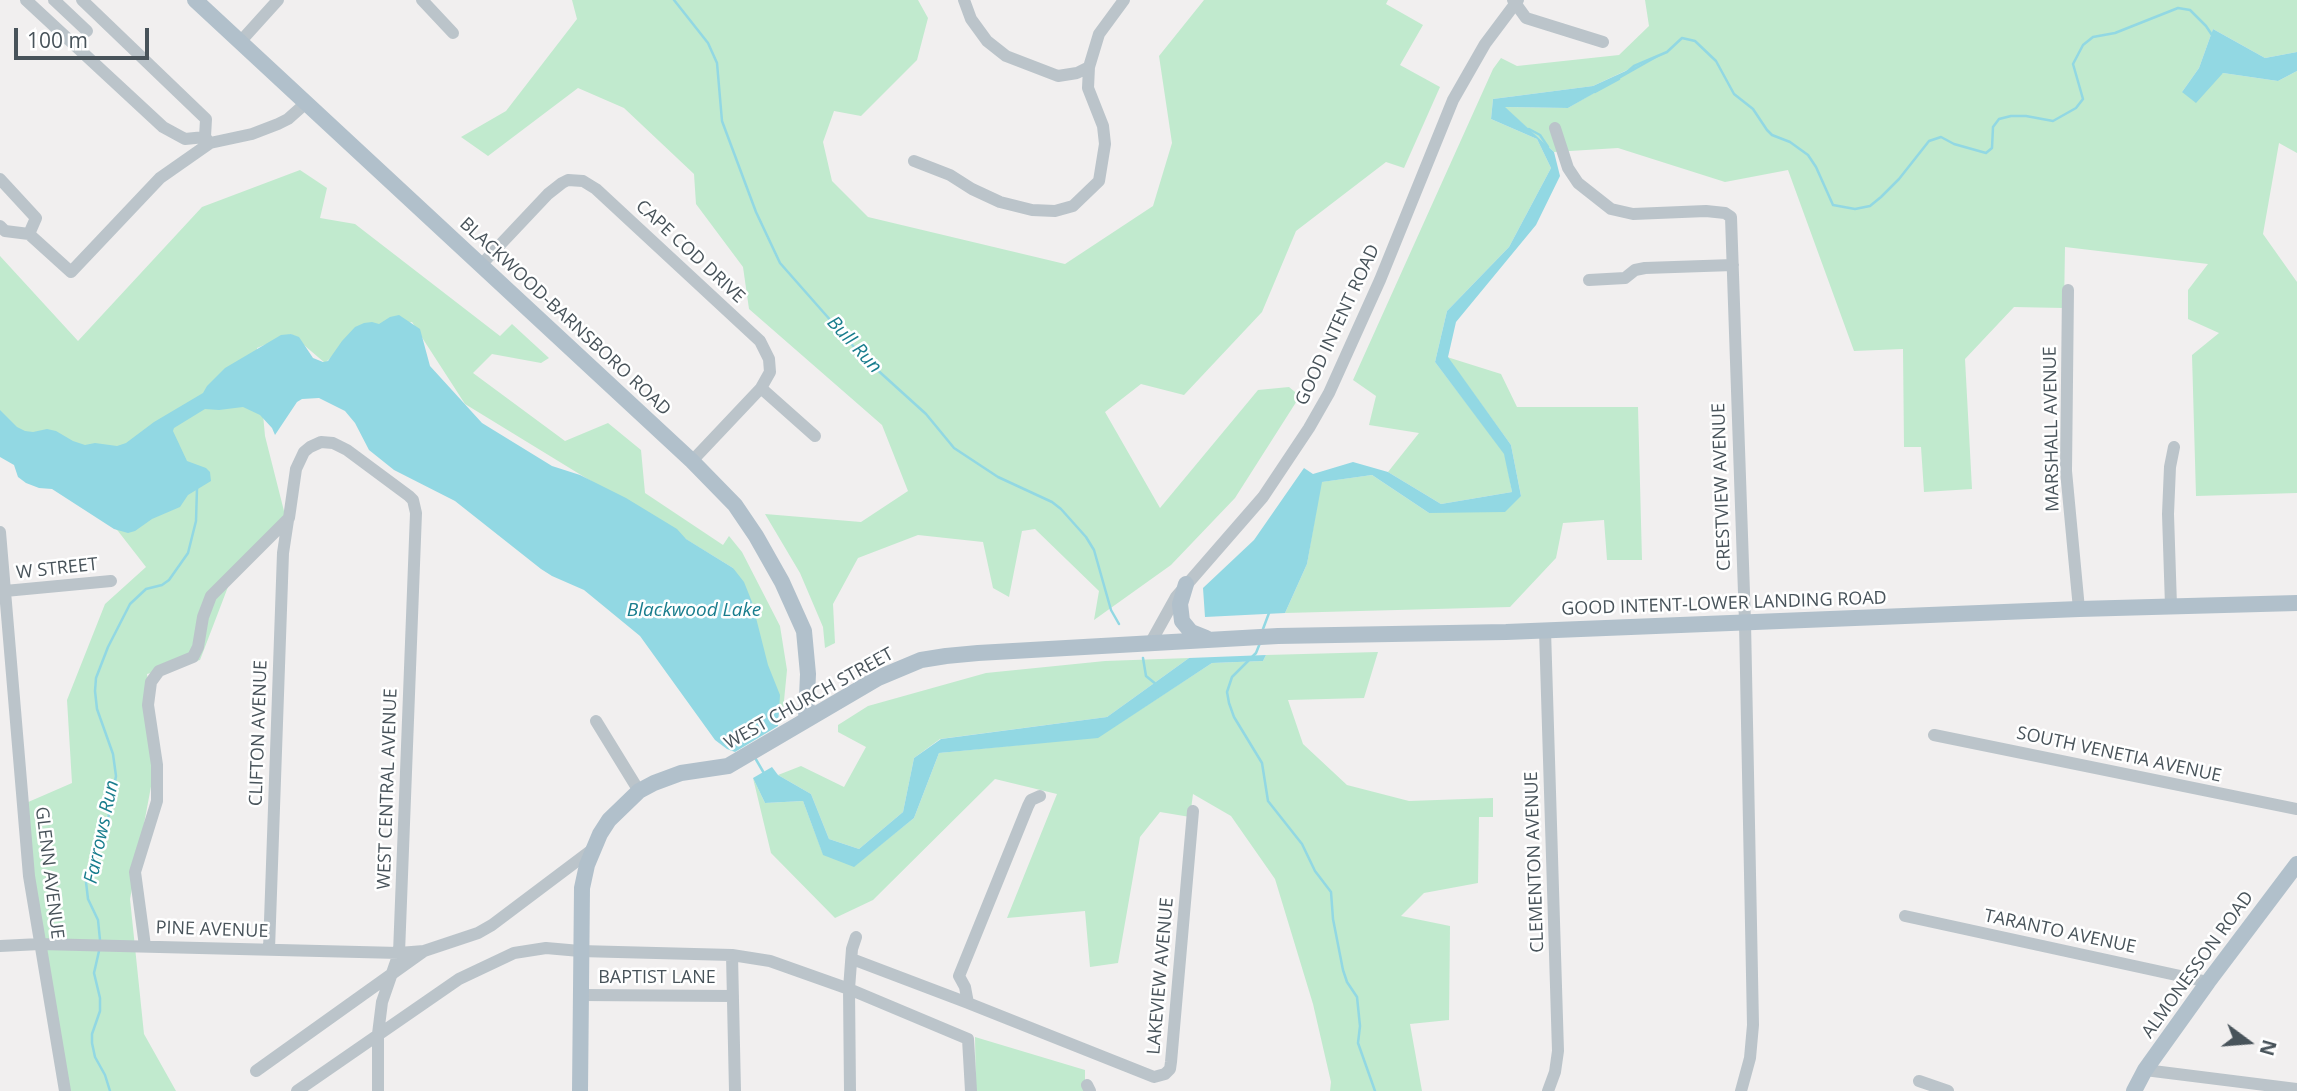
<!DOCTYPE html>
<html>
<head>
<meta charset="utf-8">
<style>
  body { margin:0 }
  #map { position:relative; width:2297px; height:1091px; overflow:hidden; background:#f1efef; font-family:"Open Sans",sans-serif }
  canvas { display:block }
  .north { position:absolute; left:2213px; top:1007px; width:70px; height:70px; -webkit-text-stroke:5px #fff; paint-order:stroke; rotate:106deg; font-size:19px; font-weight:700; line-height:28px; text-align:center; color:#48535a }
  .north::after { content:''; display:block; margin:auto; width:24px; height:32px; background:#48535a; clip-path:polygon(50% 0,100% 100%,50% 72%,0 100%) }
  .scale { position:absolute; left:14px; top:28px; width:135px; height:32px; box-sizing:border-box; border:4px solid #48535a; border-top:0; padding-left:9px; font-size:21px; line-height:24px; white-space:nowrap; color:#48535a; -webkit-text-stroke:5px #fff; paint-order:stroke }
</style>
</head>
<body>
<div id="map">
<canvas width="2297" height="1091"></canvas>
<div class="north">N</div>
<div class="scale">100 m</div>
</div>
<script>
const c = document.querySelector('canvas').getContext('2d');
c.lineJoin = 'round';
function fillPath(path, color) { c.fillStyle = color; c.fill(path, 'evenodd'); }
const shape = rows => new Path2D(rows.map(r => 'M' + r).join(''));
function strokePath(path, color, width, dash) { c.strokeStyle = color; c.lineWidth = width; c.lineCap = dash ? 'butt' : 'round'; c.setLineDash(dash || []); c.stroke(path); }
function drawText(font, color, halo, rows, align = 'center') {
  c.font = font + ' "Open Sans",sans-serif'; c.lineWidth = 5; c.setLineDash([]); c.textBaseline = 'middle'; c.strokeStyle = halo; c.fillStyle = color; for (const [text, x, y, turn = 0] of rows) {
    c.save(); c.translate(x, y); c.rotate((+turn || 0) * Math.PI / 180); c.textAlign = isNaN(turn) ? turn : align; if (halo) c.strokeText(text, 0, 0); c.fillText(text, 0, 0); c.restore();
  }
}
fillPath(shape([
  [572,0,918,0,928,18,917,60,861,116,834,111,823,142,832,181,868,217,1065,264,1153,206,1172,143,1159,56,1204,0,1388,0,1386,4,1423,25,1400,65,1440,87,1404,168,1386,162,1296,231,1262,312,1184,395,1141,384,1105,412,1160,508,1258,390,1289,387,1300,396,1235,498,1171,565,1094,620,1099,591,1035,529,1022,531,1009,597,993,588,983,542,918,535,858,558,833,604,835,643,825,648,823,627,800,573,765,514,861,522,908,491,882,425,749,309,743,267,696,204,694,174,624,108,578,88,488,156,461,137,506,111,577,19],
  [1645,0,2297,0,2297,52,2265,58,2213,29,2199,68,2182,92,2223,73,2278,81,2297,71,2297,153,2279,143,2263,234,2297,282,2297,493,2196,496,2192,355,2219,333,2188,319,2188,290,2208,264,2065,247,2064,308,2014,307,1965,359,1972,489,1924,492,1921,447,1904,447,1903,349,1854,351,1788,170,1725,182,1618,148,1554,152,1504,107,1568,108,1655,57,1593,86,1493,99,1491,119,1537,139,1551,168,1509,247,1447,311,1435,362,1505,454,1512,492,1441,504,1388,472,1419,433,1369,425,1376,396,1353,380,1493,69,1501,58,1517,66,1619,55,1649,26],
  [300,170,327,188,320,218,355,224,500,336,512,324,549,358,541,363,492,354,473,373,565,441,608,423,641,450,645,493,723,545,729,536,742,552,780,626,787,670,783,711,777,715,733,568,465,404,412,322,353,337,325,363,291,334,257,348,265,436,285,515,231,579,200,660,147,674,158,749,130,899,144,1034,176,1091,66,1091,39,957,26,803,72,783,67,700,105,604,146,567,118,531,0,419,0,256,78,341,202,207],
  [1447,357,1501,374,1517,407,1638,407,1642,560,1607,560,1604,520,1563,523,1556,558,1510,607,1285,613,1307,564,1321,482,1372,475,1429,513,1521,496,1511,445],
  [1378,652,1364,698,1288,700,1303,744,1347,785,1409,801,1493,798,1493,817,1479,817,1478,883,1424,893,1401,916,1450,926,1449,1020,1410,1024,1422,1091,1330,1091,1331,1082,1313,1004,1275,879,1231,816,1193,794,1190,817,1160,812,1140,837,1118,963,1090,967,1085,911,1007,918,1057,794,995,779,873,900,835,918,771,853,753,778,765,803,803,801,823,854,854,866,914,818,939,753,1098,737,1212,663,1263,661,1266,655],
  [1189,658,1107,717,940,739,914,758,903,812,859,849,829,839,811,794,778,775,801,766,844,787,866,747,838,732,838,725,868,706,986,673,1105,661],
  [975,1037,1085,1070,1085,1091,976,1091]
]), '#c1eace');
fillPath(shape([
  [2213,29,2265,58,2297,52,2297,71,2278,81,2223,73,2196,103,2182,92,2199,68],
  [1667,52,1568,108,1505,107,1554,152,1560,176,1536,225,1456,322,1448,357,1511,445,1521,496,1505,512,1429,513,1372,475,1322,482,1307,564,1285,613,1205,617,1203,588,1254,540,1304,468,1313,474,1353,462,1388,472,1441,504,1512,492,1504,454,1435,362,1447,311,1509,247,1551,168,1537,139,1491,119,1493,99,1593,86],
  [399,315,420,329,430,366,482,423,552,466,580,475,626,498,677,529,686,539,733,568,744,582,752,602,768,665,780,695,778,726,735,752,727,749,715,740,640,636,584,590,552,576,541,569,455,501,394,470,369,450,355,423,345,411,319,398,302,399,297,402,275,435,272,428,260,415,243,407,219,410,205,409,174,428,173,431,187,461,206,468,210,472,211,481,188,495,180,507,152,519,135,531,128,533,114,529,52,489,39,488,26,483,18,477,14,465,0,457,0,410,17,427,25,431,33,432,47,429,56,431,73,441,85,445,95,443,117,446,126,443,154,422,203,393,207,386,225,368,281,335,291,334,299,337,313,358,323,362,328,361,342,341,355,327,364,323,372,322,379,324,390,317],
  [1266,655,1263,661,1212,663,1098,738,939,753,914,818,854,867,823,855,803,801,765,803,753,778,772,767,778,775,811,794,829,839,859,849,903,812,914,758,941,739,1107,717,1189,658]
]), '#92d8e3');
strokePath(shape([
  [674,0,708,43,717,63,722,121,756,212,780,263,862,356,926,414,954,448,998,477,1052,502,1061,509,1086,537,1094,550,1111,610,1119,624],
  [1627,72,1634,66,1667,52,1682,38,1695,41,1716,61,1734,94,1753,109,1767,130,1772,135,1790,142,1808,155,1816,167,1833,205,1855,209,1870,206,1881,197,1899,179,1929,141,1941,137,1954,144,1986,153,1992,148,1993,127,1999,119,2011,116,2026,116,2053,121,2076,108,2083,99,2073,64,2083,45,2093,37,2115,33,2178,8,2190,10,2206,26,2212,35],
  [1595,92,1619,79],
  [1529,129,1540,135,1548,147],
  [1263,629,1269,613],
  [1260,643,1256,653,1232,677,1227,692,1229,703,1234,717,1262,763,1268,801,1302,844,1315,871,1331,892,1333,919,1343,970,1347,982,1357,997,1360,1026,1358,1043,1375,1091],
  [1143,658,1146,676,1157,685],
  [754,756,765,775],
  [100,940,98,920,88,899,86,882,107,825,116,776,113,754,97,709,95,691,96,678,108,647,130,604,146,589,162,585,169,580,188,553,196,521,197,488],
  [99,951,94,973,100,998,100,1011,92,1034,92,1043,95,1057,105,1075,110,1091]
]), '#92d8e3', 2.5);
strokePath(shape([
  [26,0,163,127,185,139,205,137],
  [54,0,87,31],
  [82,0,206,119,205,137,210,143],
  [422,0,453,33],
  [964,0,971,19,987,41,1006,56,1058,76,1077,73,1089,67],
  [1513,0,1526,18,1603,42],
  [240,42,278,0],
  [1555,128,1568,168,1578,183,1611,209,1633,214,1706,211,1725,213,1731,217,1745,622,1753,1025,1750,1058,1741,1091],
  [914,161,950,175,972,189,1000,202,1032,210,1055,211,1073,206,1099,181,1105,144,1103,126,1088,88,1089,67,1099,34,1124,0],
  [0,179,36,218,29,234,71,272,160,178,210,143,252,134,278,124,288,119,306,103],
  [0,226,5,231,29,234],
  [481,265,548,194,562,183,568,180,583,181,596,189,760,341,769,359,770,372,761,388,692,461],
  [1589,280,1625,278,1635,270,1645,268,1733,265],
  [2068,290,2066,471,2079,609],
  [761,388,815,436],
  [0,532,29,876,65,1091],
  [5,591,111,581],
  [2171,606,2168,514,2170,467,2174,447],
  [1545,630,1558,1051,1555,1072,1548,1091],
  [1151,642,1176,597,1263,497,1309,428,1329,393,1380,280,1453,100,1485,44,1518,0],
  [596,721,639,791],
  [1934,735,2297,809],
  [1040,796,1031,800,1028,806,959,976,965,987,968,1003,1154,1077,1165,1074,1170,1069,1171,1062,1193,811],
  [1905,916,2208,982],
  [0,946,40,944,399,953,424,951],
  [145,946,135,872,157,801,157,765,148,705,151,682,159,671,193,657,198,647,203,617,211,596,289,518,296,469,304,452,310,447,321,442,333,443,347,450,409,496,413,500,416,513,399,953,382,1002,378,1034,378,1091],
  [269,949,283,553,288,520],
  [732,955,735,1091],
  [852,959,968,1003],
  [580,995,733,996],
  [2145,1070,2297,1089],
  [256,1071,424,951,478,933,492,925,593,849],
  [1919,1081,1948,1091],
  [1087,1085,1090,1091],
  [297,1091,459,979,514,953,546,948,580,951,732,955,770,961,849,989,968,1039,971,1091],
  [850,1091,849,989,852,949,856,937]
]), '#bbc4ca', 12);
strokePath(shape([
  [195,0,692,461,735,505,756,536,782,582,804,631,808,674,806,720],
  [1186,584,1180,604,1182,621,1191,632,1206,638],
  [580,1091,582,888,587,865,600,834,609,820,639,791,654,783,681,773,728,766,878,678,921,660,946,656,978,653,1278,636,1506,632,2079,609,2297,603],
  [2134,1091,2145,1070,2208,982,2297,864]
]), '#b1c0cb', 16);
drawText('18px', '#48535a', '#fff', [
  ["CAPE COD DRIVE",690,252,43],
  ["BLACKWOOD-BARNSBORO ROAD",565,317,43],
  ["GOOD INTENT ROAD",1338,325,-65],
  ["MARSHALL AVENUE",2052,429,-91],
  ["CRESTVIEW AVENUE",1722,487,-92],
  ["W STREET",57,569,-6],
  ["GOOD INTENT-LOWER LANDING ROAD",1724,604,-2],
  ["WEST CHURCH STREET",809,699,-29],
  ["CLIFTON AVENUE",259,733,-88],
  ["SOUTH VENETIA AVENUE",2119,755,12],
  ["WEST CENTRAL AVENUE",388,789,-88],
  ["CLEMENTON AVENUE",1535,862,-92],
  ["GLENN AVENUE",49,873,83],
  ["PINE AVENUE",212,930,2],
  ["TARANTO AVENUE",2060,932,12],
  ["ALMONESSON ROAD",2198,965,-54],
  ["LAKEVIEW AVENUE",1161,976,-85],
  ["BAPTIST LANE",657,978]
]);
drawText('italic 19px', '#197d8d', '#fff', [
  ["Bull Run",854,345,47],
  ["Blackwood Lake",694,611],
  ["Farrows Run",102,832,-78]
]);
</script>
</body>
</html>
